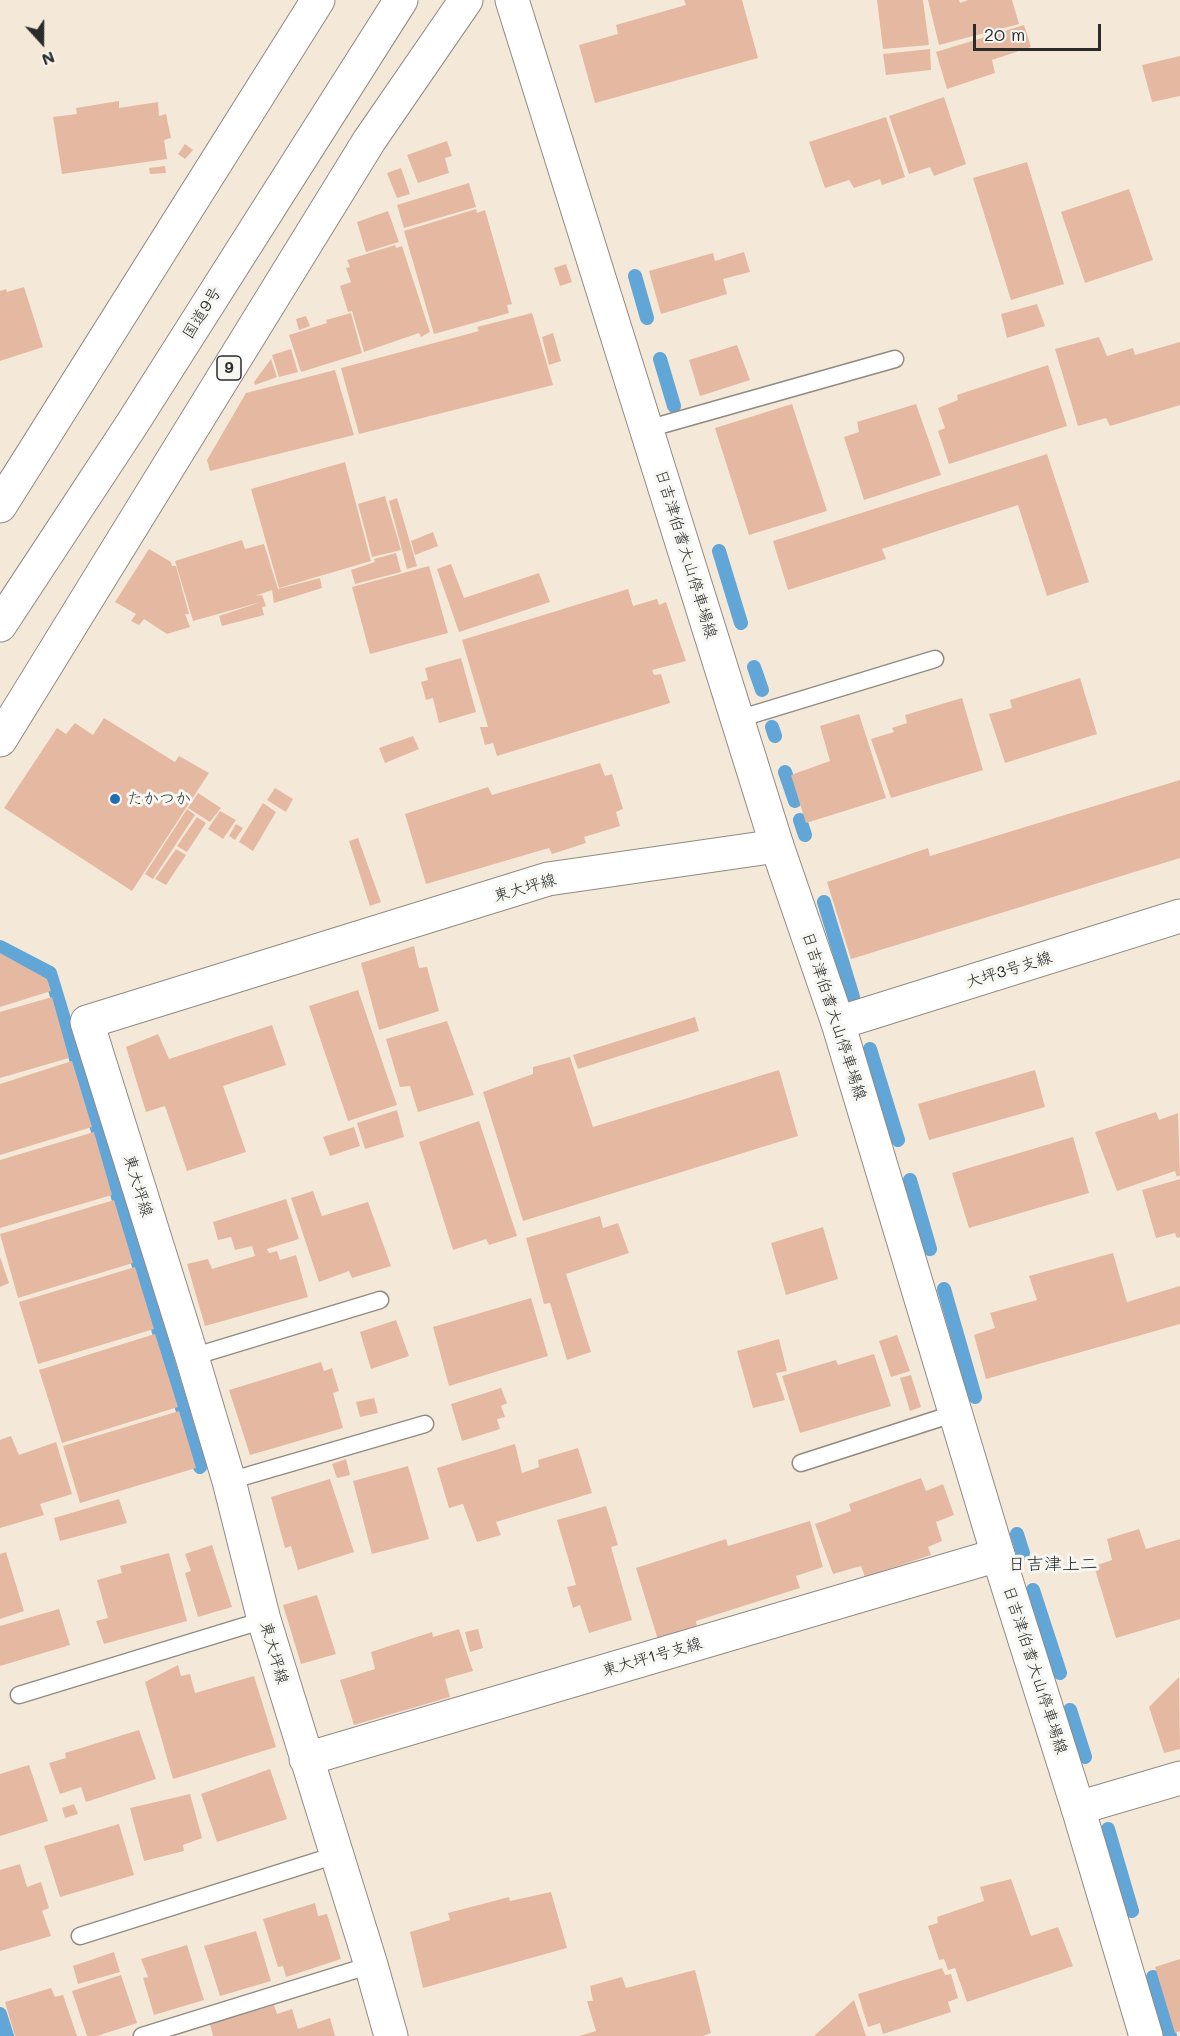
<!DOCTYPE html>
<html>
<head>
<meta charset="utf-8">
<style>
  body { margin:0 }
  #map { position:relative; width:1180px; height:2036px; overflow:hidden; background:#f4e9d8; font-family:Mali,sans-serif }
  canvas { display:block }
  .north { position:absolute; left:12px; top:12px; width:60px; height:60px; -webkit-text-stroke:4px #f6f6f2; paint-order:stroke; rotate:159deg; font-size:16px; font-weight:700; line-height:24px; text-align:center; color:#2b2b2b }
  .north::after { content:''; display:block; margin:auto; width:21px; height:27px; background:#2b2b2b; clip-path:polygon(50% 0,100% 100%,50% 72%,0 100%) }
  .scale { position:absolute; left:973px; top:24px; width:128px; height:27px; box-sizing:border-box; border:3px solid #2b2b2b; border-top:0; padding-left:8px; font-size:18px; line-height:21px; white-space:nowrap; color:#2b2b2b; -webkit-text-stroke:4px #f6f6f2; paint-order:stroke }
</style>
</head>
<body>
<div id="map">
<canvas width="1180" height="2036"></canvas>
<div class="north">N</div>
<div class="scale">20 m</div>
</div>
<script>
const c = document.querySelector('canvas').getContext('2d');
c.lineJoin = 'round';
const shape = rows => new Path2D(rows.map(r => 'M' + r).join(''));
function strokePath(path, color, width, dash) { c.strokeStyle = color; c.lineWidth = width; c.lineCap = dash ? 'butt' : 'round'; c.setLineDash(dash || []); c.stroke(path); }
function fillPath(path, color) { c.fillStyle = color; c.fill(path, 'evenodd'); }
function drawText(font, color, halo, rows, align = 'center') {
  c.font = font + ' Mali,"Klee One",sans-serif'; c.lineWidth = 6; c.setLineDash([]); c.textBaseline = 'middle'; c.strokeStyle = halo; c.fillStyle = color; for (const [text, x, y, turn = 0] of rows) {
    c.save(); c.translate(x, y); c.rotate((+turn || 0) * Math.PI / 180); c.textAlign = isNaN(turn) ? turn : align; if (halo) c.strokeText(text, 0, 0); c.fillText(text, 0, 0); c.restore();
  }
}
strokePath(shape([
  [635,276,647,318],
  [660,359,674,406],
  [719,551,741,623],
  [754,667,762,690],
  [772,727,775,736],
  [785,772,795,801],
  [800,820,805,835],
  [824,902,853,997],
  [0,947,50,973,200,1467],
  [870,1049,898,1140],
  [910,1180,930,1249],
  [944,1289,975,1397],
  [1017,1534,1023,1553],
  [1033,1590,1060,1673],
  [1070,1710,1085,1757],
  [1108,1829,1132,1911],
  [1153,1977,1170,2036],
  [0,2014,7,2036]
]), '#62a5d7', 14);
fillPath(shape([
  [684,0,742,0,758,58,595,103,579,45,618,34,616,25,686,5],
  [877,0,923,0,929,45,883,49],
  [928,0,959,0,960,3,968,0,1012,0,1019,24,939,45],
  [1024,25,1031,47,992,60,995,73,947,89,936,52],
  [930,49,931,70,886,75,883,54],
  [1180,56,1180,96,1152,102,1142,65],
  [944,97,966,164,934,176,930,167,909,174,889,116],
  [119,101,119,108,158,102,159,116,166,114,171,138,164,140,167,159,62,174,53,117,77,114,76,108],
  [886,117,905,177,882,185,880,179,854,188,849,180,825,188,809,142],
  [447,141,452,156,445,158,449,173,418,183,407,155],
  [185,144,193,150,185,159,178,154],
  [1027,162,1064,284,1011,300,973,178],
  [165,166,166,173,150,174,149,168],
  [401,168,410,194,397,198,387,173],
  [469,183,476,207,404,228,397,205],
  [1129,189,1153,260,1085,283,1061,212],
  [476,209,477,213,485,210,512,304,507,305,509,313,434,334,404,231],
  [388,211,399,242,366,252,357,222],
  [395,245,396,248,402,246,430,332,421,337,419,333,364,352,352,311,348,312,340,286,351,282,346,268,350,267,347,260],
  [744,252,750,272,723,279,727,294,661,314,649,271,713,253,715,261],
  [566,264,572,282,560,286,554,268],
  [24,287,43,347,0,361,0,291,6,289,7,292],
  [1037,304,1045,326,1007,338,1001,314],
  [351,313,362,353,301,372,289,335,327,323,326,320],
  [532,313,553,385,359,434,341,368,479,331,477,327],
  [306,316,310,326,299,330,296,319],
  [553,333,561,361,549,365,542,337],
  [1099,337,1107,356,1133,348,1135,355,1180,342,1180,405,1110,426,1106,418,1078,426,1055,349],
  [737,345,750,380,700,396,689,360],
  [291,349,298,372,279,377,272,355],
  [271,359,277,377,255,385,254,382],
  [1048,365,1067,426,949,464,938,431,945,428,938,408,958,400,957,395],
  [335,370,354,435,210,471,207,460,246,393],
  [792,404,827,511,749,535,715,428],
  [916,404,941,475,864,500,844,437,859,432,857,422],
  [1047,454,1089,582,1047,596,1018,505,882,549,886,559,788,590,773,541],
  [345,462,371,561,279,588,251,489],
  [385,496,401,550,372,557,358,504],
  [397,498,417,566,407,569,402,550,405,549,402,550,389,501],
  [433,532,438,546,415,555,411,541],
  [242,540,245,549,264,544,278,589,320,578,322,588,274,603,272,590,255,596,262,595,266,606,262,607,264,615,222,626,219,616,261,602,193,621,175,561],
  [149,549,171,562,172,566,176,566,189,614,185,614,190,627,167,634,144,619,139,625,131,621,136,614,115,602],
  [396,553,401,572,355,584,351,570,375,562,374,559],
  [451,564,464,598,539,573,550,602,459,632,437,569],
  [429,566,448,633,370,654,352,587],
  [628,589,633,606,657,599,659,605,666,602,686,661,652,670,654,675,661,674,670,703,497,756,493,743,485,745,480,727,488,727,462,640],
  [461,658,476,712,439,723,433,698,426,700,421,682,428,680,425,668],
  [1080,678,1097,734,1005,763,989,714,1012,708,1010,700],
  [962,698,983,770,891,798,871,739,894,732,892,728,907,723,905,715],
  [859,714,886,798,806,823,791,775,830,761,820,726],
  [104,718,175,762,179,756,209,773,132,891,4,808,57,728,66,734,75,723,93,735],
  [413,736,419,749,385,763,379,748],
  [600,763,605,776,612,774,623,809,616,812,620,826,584,837,586,843,552,854,549,848,426,884,405,814,488,787,492,795],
  [1180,780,1180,858,851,959,827,882,928,848,930,856],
  [275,788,293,799,286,812,267,800],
  [198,793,221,808,210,822,188,808],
  [263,803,276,812,253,851,239,842],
  [187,809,195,815,153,879,145,874],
  [220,811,236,820,223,839,208,829],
  [197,817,206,823,187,852,177,846],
  [236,824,243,828,235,840,229,836],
  [358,838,381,902,370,906,349,841],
  [176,849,186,855,166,885,155,879],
  [414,946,419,968,427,967,439,1011,379,1030,361,963],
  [0,953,47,979,51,991,0,1007],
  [358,990,397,1105,348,1121,309,1006],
  [52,997,69,1058,0,1078,0,1012],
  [695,1017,699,1031,578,1069,573,1055],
  [447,1021,474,1095,418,1112,410,1086,400,1087,386,1039],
  [272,1025,286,1065,223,1086,246,1152,187,1171,165,1106,146,1112,126,1047,158,1034,169,1059],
  [570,1057,593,1127,779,1070,798,1136,523,1221,483,1092,533,1074,533,1067],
  [72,1061,92,1127,0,1155,0,1084],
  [1035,1070,1045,1107,929,1140,918,1104],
  [397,1110,404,1137,365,1149,357,1123],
  [1156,1112,1159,1120,1178,1113,1180,1175,1177,1177,1175,1171,1117,1191,1095,1132],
  [479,1121,517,1236,489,1245,486,1239,453,1250,419,1142],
  [354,1127,360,1146,330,1156,323,1137],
  [94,1132,112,1195,0,1228,0,1160],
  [1073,1137,1089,1193,969,1228,952,1173],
  [1180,1179,1180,1237,1177,1238,1175,1233,1156,1238,1142,1190],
  [313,1191,322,1216,368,1202,391,1266,352,1278,349,1271,319,1282,291,1198],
  [286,1199,299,1239,267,1249,269,1253,277,1251,280,1260,296,1255,308,1297,205,1326,187,1264,208,1259,212,1269,255,1256,252,1246,235,1250,231,1237,218,1240,213,1222],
  [114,1200,133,1263,18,1298,0,1234],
  [600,1216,603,1228,618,1223,629,1253,566,1274,591,1352,567,1360,550,1303,544,1304,526,1238],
  [823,1227,838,1279,786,1295,771,1243],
  [1113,1253,1127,1302,1180,1286,1180,1324,986,1379,974,1335,995,1328,990,1313,1037,1300,1029,1276],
  [0,1257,9,1283,0,1287],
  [135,1267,154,1329,38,1364,19,1302],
  [531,1298,548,1356,449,1386,433,1327],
  [396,1320,409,1356,371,1369,360,1332],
  [155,1334,178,1407,62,1443,39,1370],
  [897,1335,910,1371,891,1377,879,1341],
  [779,1339,787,1371,776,1373,785,1400,753,1408,737,1351],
  [874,1354,891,1406,800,1433,782,1376,836,1360,838,1365],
  [321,1362,324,1371,332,1368,339,1391,333,1393,343,1428,250,1455,229,1390],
  [911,1375,921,1407,910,1411,900,1378],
  [501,1388,507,1403,501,1406,505,1417,497,1419,500,1429,462,1441,451,1404],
  [374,1398,378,1413,360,1417,356,1402],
  [179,1411,196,1468,80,1503,63,1446],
  [11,1436,19,1455,56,1442,72,1494,40,1504,44,1515,0,1528,0,1440],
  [515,1444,522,1473,539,1467,538,1460,578,1448,592,1493,496,1522,501,1535,477,1542,463,1504,449,1508,437,1468],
  [346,1459,350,1475,337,1478,332,1464],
  [408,1466,429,1539,372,1554,353,1481],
  [921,1478,926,1491,943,1484,954,1515,936,1522,942,1541,928,1547,931,1555,865,1577,861,1566,833,1574,815,1524,851,1511,849,1504],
  [330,1479,354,1552,298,1570,291,1546,285,1548,271,1497],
  [119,1499,127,1523,60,1541,54,1518],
  [606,1506,618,1545,611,1547,632,1620,589,1633,580,1605,573,1608,567,1587,576,1585,557,1520],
  [810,1521,823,1567,796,1576,800,1588,696,1621,697,1628,658,1640,636,1568,726,1539,728,1546],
  [1139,1529,1146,1549,1180,1539,1180,1619,1116,1638,1094,1566,1112,1560,1107,1539],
  [212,1545,232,1607,198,1617,185,1573,191,1571,185,1554],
  [6,1552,24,1611,0,1619,0,1554],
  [169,1553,187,1621,104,1644,96,1621,108,1618,97,1580,122,1573,120,1566],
  [317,1595,336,1654,301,1664,283,1605],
  [59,1609,70,1645,0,1666,0,1626],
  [459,1629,473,1671,445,1679,450,1697,354,1725,340,1680,375,1669,371,1652,432,1632,433,1637],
  [478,1629,483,1648,470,1652,465,1632],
  [178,1665,181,1676,190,1674,195,1693,254,1676,276,1747,173,1779,145,1682],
  [1179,1677,1180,1749,1164,1753,1149,1707],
  [139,1730,156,1779,86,1802,81,1787,60,1794,49,1763,66,1758,65,1753],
  [29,1765,48,1821,0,1836,0,1774],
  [270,1769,287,1819,217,1842,201,1794],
  [190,1794,202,1838,183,1845,184,1851,144,1861,130,1808],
  [74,1804,78,1814,65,1818,62,1808],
  [119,1824,134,1875,60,1897,44,1846],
  [20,1864,27,1887,41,1882,49,1908,42,1911,51,1936,0,1951,0,1870],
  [1011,1879,1031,1936,1058,1927,1073,1966,967,2002,955,1968,948,1970,944,1959,939,1960,928,1926,938,1923,937,1917,984,1901,980,1887],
  [551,1892,567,1948,423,1988,410,1932,450,1920,448,1913,509,1897,510,1901],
  [315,1903,318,1916,327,1914,341,1959,286,1977,283,1966,278,1967,263,1919],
  [256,1931,271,1981,220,1996,204,1946],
  [187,1945,204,2000,154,2015,143,1978,148,1977,141,1959],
  [114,1952,120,1972,78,1984,73,1966],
  [1180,1959,1180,2031,1175,2033,1155,1967],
  [942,1968,945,1975,951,1974,958,1998,948,2002,951,2012,883,2034,880,2023,868,2027,858,1994],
  [695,1970,711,2033,703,2036,579,2036,596,2031,587,2001,593,2001,590,1986,622,1977,626,1988],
  [121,1975,137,2023,97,2036,87,2036,72,1991],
  [51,1988,55,1997,63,1995,77,2036,15,2036,5,2002],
  [854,2000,866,2036,814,2036],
  [274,2005,277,2014,292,2009,298,2029,330,2018,335,2036,213,2036,210,2024]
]), '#e5b9a1');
const service = shape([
  [647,429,895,359],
  [738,719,935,659],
  [192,1357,380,1300],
  [801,1463,956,1413],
  [229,1481,425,1424],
  [19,1695,264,1620],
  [80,1936,336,1855],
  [142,2036,371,1965]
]);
const minor = shape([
  [838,1023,1180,916],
  [306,1759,998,1555],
  [1078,1808,1180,1778],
  [391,2036,371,1965,264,1620,229,1481,192,1357,87,1022,548,879,777,846]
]);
const secondary = shape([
  [512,0,777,846,838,1023,998,1555,1078,1808,1146,2036]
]);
const trunk = shape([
  [0,506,318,0],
  [0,625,132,424,401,0],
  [0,740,369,141,466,0]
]);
strokePath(service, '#908a82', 19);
strokePath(minor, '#908a82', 35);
strokePath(secondary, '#908a82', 35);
strokePath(trunk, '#908a82', 35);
strokePath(service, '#fff', 16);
strokePath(minor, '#fff', 33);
strokePath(secondary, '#fff', 33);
strokePath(trunk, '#fff', 33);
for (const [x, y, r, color] of [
  [115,799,6,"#1f6fb2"]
]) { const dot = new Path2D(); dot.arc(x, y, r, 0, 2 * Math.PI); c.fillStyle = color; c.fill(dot); strokePath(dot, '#f6f6f2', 2); }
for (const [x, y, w] of [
  [229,368,24]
]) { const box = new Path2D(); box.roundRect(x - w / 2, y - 12, w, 24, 4.5); c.fillStyle = '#f6f6f2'; c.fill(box); strokePath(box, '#2b2b2b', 1.5); }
drawText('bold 15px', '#2b2b2b', null, [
  ["9",229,368]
]);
drawText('16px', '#2b2b2b', '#f6f6f2', [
  ["国道9号",202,313,-58],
  ["日吉津伯耆大山停車場線",686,554,73],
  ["東大坪線",525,888,-16],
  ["大坪3号支線",1009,970,-17],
  ["日吉津伯耆大山停車場線",834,1016,72],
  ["東大坪線",138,1186,73],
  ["東大坪線",274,1653,74],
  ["東大坪1号支線",652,1657,-16],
  ["日吉津伯耆大山停車場線",1035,1670,72]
]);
drawText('16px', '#2b2b2b', '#f6f6f2', [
  ["たかつか",127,799]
], 'left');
drawText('18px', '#2b2b2b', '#f6f6f2', [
  ["日吉津上二",1053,1564]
]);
</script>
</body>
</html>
